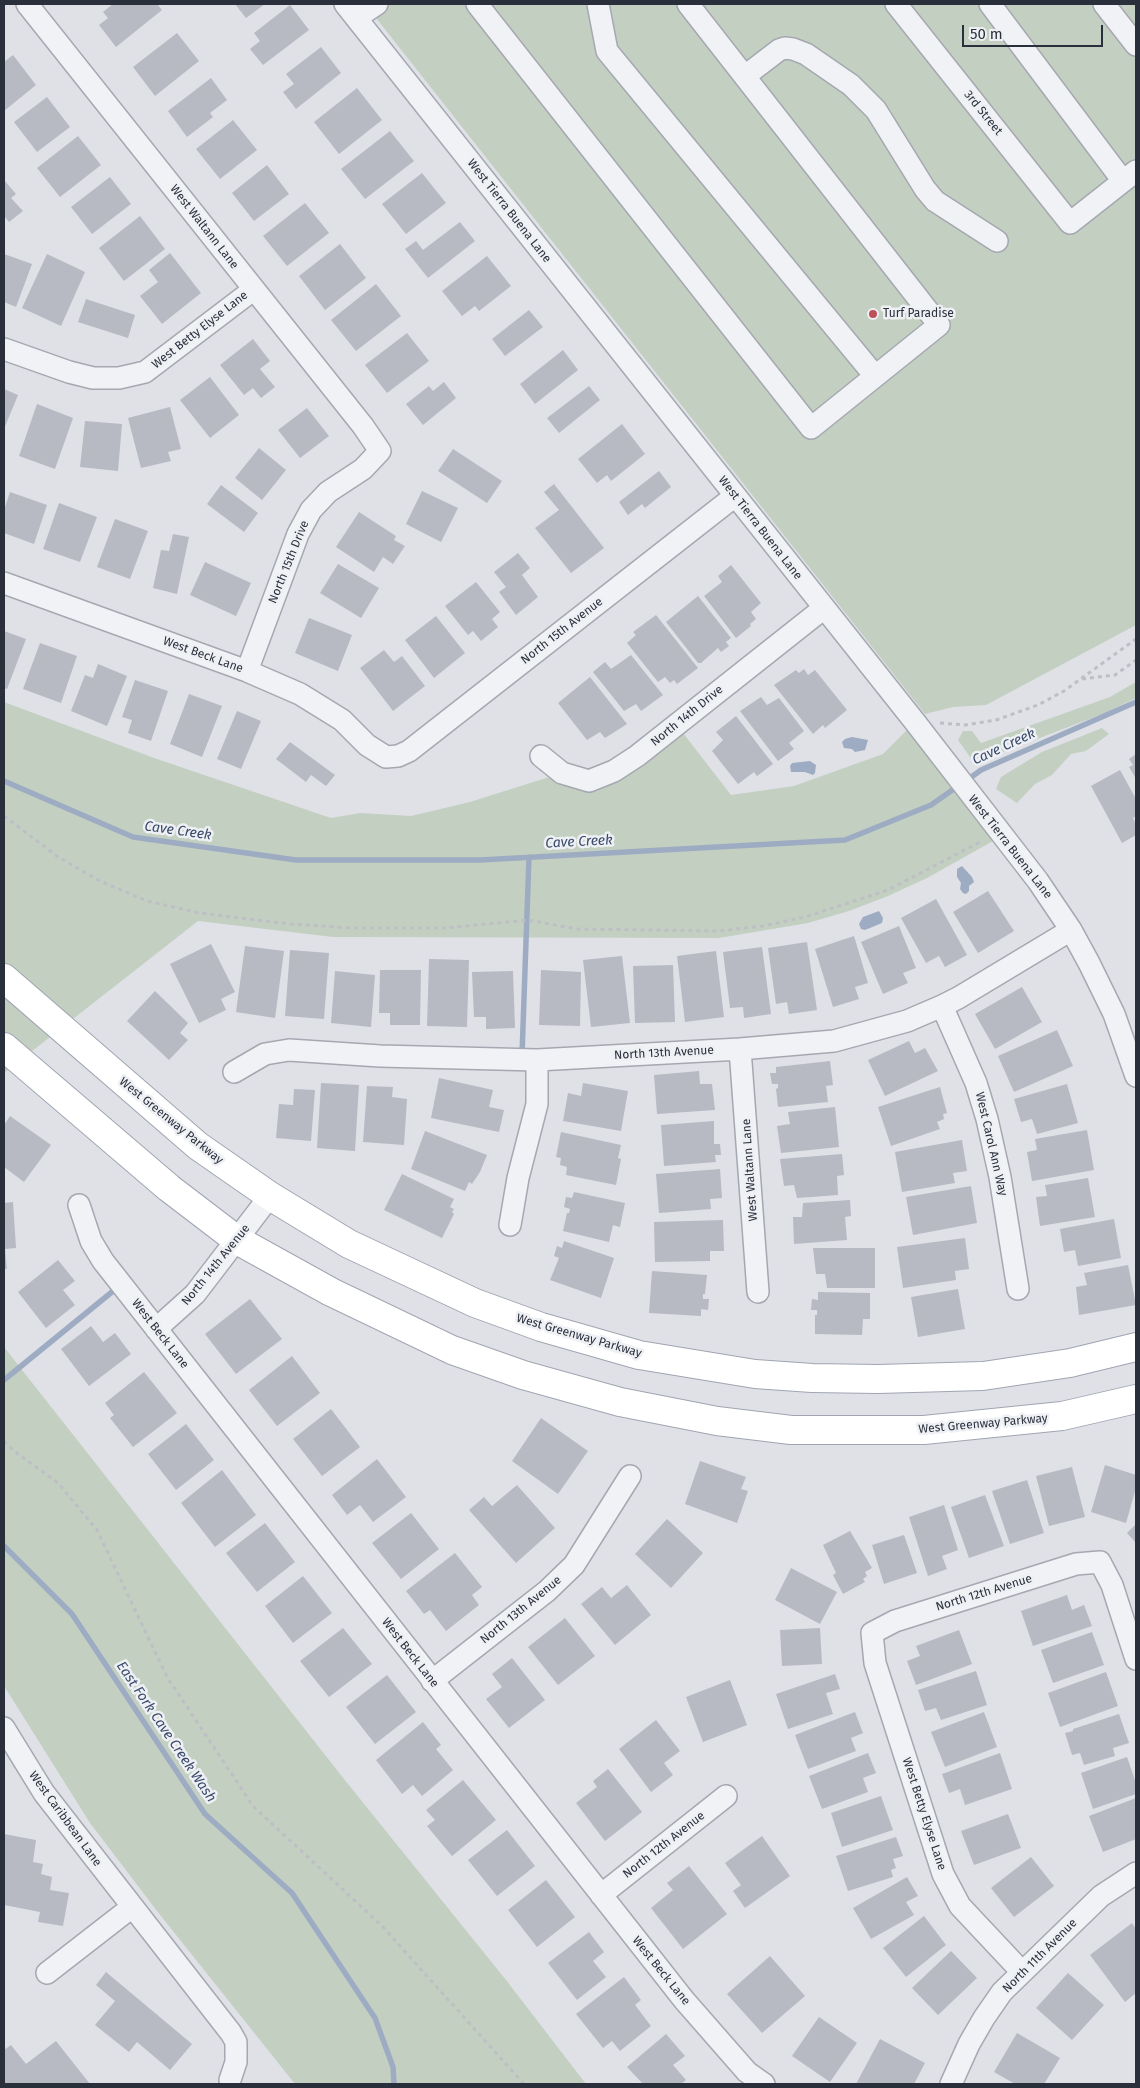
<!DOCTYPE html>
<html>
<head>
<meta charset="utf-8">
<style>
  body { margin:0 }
  #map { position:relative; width:1140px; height:2088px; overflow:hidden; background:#dfe1e7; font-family:"Fira Sans",sans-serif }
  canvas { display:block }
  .frame { position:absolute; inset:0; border:5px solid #2a2f3c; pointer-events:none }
  .scale { position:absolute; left:962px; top:25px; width:141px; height:22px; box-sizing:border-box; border:2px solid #2a2f3c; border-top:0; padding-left:6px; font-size:15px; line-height:18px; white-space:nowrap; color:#2a2f3c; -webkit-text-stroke:4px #eef0f4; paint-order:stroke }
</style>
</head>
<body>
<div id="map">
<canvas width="1140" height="2088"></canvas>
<div class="frame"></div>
<div class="scale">50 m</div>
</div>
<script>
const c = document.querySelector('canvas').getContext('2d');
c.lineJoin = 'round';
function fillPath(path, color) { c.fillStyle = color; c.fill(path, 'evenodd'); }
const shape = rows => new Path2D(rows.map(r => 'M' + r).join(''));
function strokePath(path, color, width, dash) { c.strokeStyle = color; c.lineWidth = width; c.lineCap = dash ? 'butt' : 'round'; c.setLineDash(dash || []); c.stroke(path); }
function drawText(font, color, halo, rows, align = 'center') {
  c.font = font + ' "Fira Sans",sans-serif'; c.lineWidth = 5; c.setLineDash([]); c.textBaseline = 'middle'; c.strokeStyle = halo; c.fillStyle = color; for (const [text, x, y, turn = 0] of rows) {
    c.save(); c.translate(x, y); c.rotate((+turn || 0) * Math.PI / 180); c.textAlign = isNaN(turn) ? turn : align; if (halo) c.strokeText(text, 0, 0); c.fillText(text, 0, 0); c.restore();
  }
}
fillPath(shape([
  [365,4,1136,4,1136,625,986,705,953,707,925,714],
  [1136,682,1136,698,1105,713,982,760,970,757,958,740,963,731,972,731,981,743,1110,697],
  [4,702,157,759,331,818,360,813,411,816,470,802,562,773,589,781,676,724,731,795,794,786,883,754,915,722,1002,836,927,878,888,896,849,911,808,923,719,938,333,937,198,921,4,1073],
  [1102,728,1109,734,1086,751,1071,754,1052,775,1035,784,1017,803,996,789,1001,777,1042,752],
  [4,1347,344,1779,506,1980,586,2084,295,2084,157,1911,90,1823,4,1686]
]), '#c3d0c1');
fillPath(shape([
  [852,737,868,740,865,750,855,752,852,749,844,748,842,742,845,739],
  [810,761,816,765,815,773,813,775,805,772,791,772,790,766,792,763],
  [962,866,972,877,974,882,969,886,969,891,966,894,963,893,960,889,961,883,957,877,957,869],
  [879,911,883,918,882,923,865,930,861,929,859,924,863,917]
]), '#9eacc3');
strokePath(shape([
  [4,781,133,837,296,860,480,860,845,840,931,805,958,786],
  [966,781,981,770,1136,702],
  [522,1055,529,857],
  [4,1380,118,1287],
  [4,1546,72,1614,205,1814,292,1893,375,2018,393,2067,394,2084]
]), '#9eacc3', 5.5);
fillPath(shape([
  [113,4,157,4,162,10,116,47,99,25,108,18,103,12],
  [235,4,265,4,246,18],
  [290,5,309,30,263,65,250,49,260,41,254,33],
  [177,33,199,61,155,96,133,67],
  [321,47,341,73,296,109,283,92,294,84,286,74],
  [13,55,36,85,4,111,4,62],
  [211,78,227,100,210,113,213,117,187,137,168,111],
  [357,88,382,120,339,154,314,122],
  [47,97,70,127,37,152,14,122],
  [233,120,257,150,220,179,196,149],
  [390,131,414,161,365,199,341,169],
  [78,136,101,165,60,197,37,168],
  [267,165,289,194,254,221,232,193],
  [422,173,446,203,406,234,382,204],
  [110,177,131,204,92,234,71,207],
  [4,180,16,194,11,198,23,211,9,222,4,216],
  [305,203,329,233,287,266,263,236],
  [140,216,165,249,124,281,99,248],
  [460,222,475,241,428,278,405,249,416,241,423,250],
  [340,244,366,278,325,310,299,276],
  [170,253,201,293,162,324,140,296,158,282,149,270],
  [4,254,32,264,16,307,4,302],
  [47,254,85,272,61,326,22,308],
  [487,256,511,286,479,311,475,306,462,316,442,291],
  [376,284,401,316,356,351,331,320],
  [86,299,135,315,128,338,78,322],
  [529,310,543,327,505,356,492,339],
  [407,333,429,361,387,393,365,365],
  [253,339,270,361,260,369,275,387,261,398,253,388,244,395,220,365],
  [563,350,578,370,535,404,520,384],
  [210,377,239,415,210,438,180,400],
  [444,382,456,398,423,425,406,404,429,386,433,391],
  [589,386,600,400,559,433,547,418],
  [4,389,18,395,4,429],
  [37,404,73,418,55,469,19,456],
  [170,407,181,449,168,452,171,461,141,468,128,418],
  [307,408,329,436,300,458,278,430],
  [85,421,122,424,118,471,80,467],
  [622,424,645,454,611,481,607,475,597,483,578,459],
  [259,448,286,470,262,500,235,478],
  [453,449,502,481,487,503,438,471],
  [659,471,671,487,645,508,642,504,628,515,619,502],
  [554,484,604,548,571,573,535,528,559,510,544,492],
  [221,485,258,513,244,532,207,504],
  [422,491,458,508,441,542,406,524],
  [10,492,47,505,34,544,4,533,4,510],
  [59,503,97,517,80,562,43,549],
  [359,512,396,536,394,540,405,546,393,564,383,557,374,572,336,547],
  [115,519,148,531,130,579,97,567],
  [173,534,189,537,177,594,153,588,161,550,169,551],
  [518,553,530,568,522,575,538,597,516,615,499,592,506,587,494,572],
  [205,562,251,583,236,616,190,595],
  [338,564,379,588,361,618,320,593],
  [731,565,761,603,751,612,756,619,750,624,751,626,736,638,704,596,722,582,718,576],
  [476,582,500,612,492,619,498,627,481,641,473,631,468,635,445,606],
  [698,596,731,638,726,642,729,646,721,652,718,648,701,663,698,663,666,622],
  [656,615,698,668,677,684,674,680,670,683,665,677,658,682,627,643,636,635,633,632],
  [436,616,465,653,434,678,405,640],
  [309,618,352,635,338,671,295,653],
  [4,631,26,639,7,689,4,688],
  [40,643,77,656,61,703,23,689],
  [384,650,394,662,402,656,425,686,393,711,360,668],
  [631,655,663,695,641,711,636,704,624,711,593,672,605,662,611,669],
  [98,664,127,676,107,726,71,711,85,675,93,678],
  [804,669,808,675,815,670,847,710,825,728,823,725,813,734,774,685,796,670,799,673],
  [590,677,627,724,605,738,600,732,587,740,558,703],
  [135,680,168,691,151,741,128,733,132,720,122,717],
  [189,694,222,706,202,757,170,744],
  [761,697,767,705,779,698,804,731,789,743,794,749,778,761,740,711],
  [237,711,261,721,241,769,217,759],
  [736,716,773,764,757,776,754,772,738,784,712,751,723,740,716,732],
  [290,742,335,775,326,786,311,775,306,782,276,759],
  [1136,754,1136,779,1129,767,1133,765,1129,759],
  [1120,770,1136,799,1136,816,1133,818,1136,824,1136,835,1122,843,1091,786],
  [988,891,1014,931,978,953,953,912],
  [936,899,967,955,945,967,939,956,926,963,901,918],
  [899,926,916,968,903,973,908,983,883,994,861,942],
  [854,936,868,983,855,987,859,999,833,1007,815,949],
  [807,942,817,1010,789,1014,787,1002,776,1004,768,948],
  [211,944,235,992,221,999,226,1010,199,1023,170,964],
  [245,946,284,951,275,1018,236,1012],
  [762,947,771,1014,744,1018,743,1007,730,1008,723,952],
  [290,950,329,953,324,1019,285,1016],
  [716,951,724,1017,685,1022,677,956],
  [622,956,630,1023,591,1027,583,960],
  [429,959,469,960,467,1027,427,1026],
  [673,965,675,1022,635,1023,633,966],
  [380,970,421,970,420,1025,390,1025,390,1013,379,1013],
  [541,970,581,972,580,1026,539,1025],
  [335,971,375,975,371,1027,331,1023],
  [513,971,515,1028,486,1029,486,1017,474,1017,472,972],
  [1022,987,1042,1022,995,1049,975,1014],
  [155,991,188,1023,180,1033,188,1040,169,1060,127,1021],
  [1057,1030,1073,1066,1014,1092,998,1056],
  [909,1041,915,1053,925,1048,938,1071,885,1096,868,1060],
  [830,1061,833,1085,826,1086,828,1102,778,1107,776,1089,778,1088,778,1084,772,1084,770,1073,776,1073,776,1067],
  [699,1071,700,1084,712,1084,715,1110,657,1114,654,1075],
  [439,1078,493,1090,489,1107,504,1110,499,1132,431,1118],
  [321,1083,359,1085,355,1151,317,1148],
  [583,1083,628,1091,621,1131,563,1121,568,1093,581,1096],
  [1067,1084,1078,1123,1037,1134,1032,1119,1021,1122,1014,1099],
  [367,1086,393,1087,392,1097,407,1099,404,1145,363,1142],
  [940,1087,947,1113,943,1114,944,1119,937,1122,940,1129,891,1146,878,1107],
  [294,1089,315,1090,311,1141,276,1138,279,1104,293,1105],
  [835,1107,839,1147,781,1153,777,1126,790,1124,788,1112],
  [10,1116,51,1145,24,1182,4,1167,4,1125],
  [714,1121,714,1144,720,1144,721,1155,715,1155,716,1162,664,1166,661,1125],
  [1087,1130,1094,1170,1032,1181,1027,1152,1037,1150,1035,1139],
  [425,1131,487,1155,480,1172,472,1184,469,1182,465,1191,411,1169],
  [561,1132,621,1145,618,1158,621,1159,616,1185,566,1175,567,1167,560,1165,561,1158,556,1157],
  [962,1140,967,1171,953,1173,955,1183,902,1192,895,1152],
  [842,1154,844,1175,837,1176,838,1195,797,1198,794,1185,784,1186,780,1159],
  [720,1169,722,1198,710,1199,711,1209,659,1213,656,1174],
  [402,1174,454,1199,450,1207,454,1209,452,1212,454,1214,442,1238,384,1210],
  [1088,1178,1095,1217,1040,1226,1036,1197,1047,1196,1045,1185],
  [971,1186,977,1223,913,1235,906,1197],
  [574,1192,625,1203,620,1227,613,1225,609,1242,563,1231,567,1213,569,1213,570,1209,564,1207,566,1197,572,1198],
  [850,1200,851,1216,845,1217,847,1240,794,1244,793,1217,802,1217,803,1203],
  [13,1202,16,1248,5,1249,7,1269,4,1269,4,1203],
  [1114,1219,1121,1258,1078,1266,1075,1250,1064,1252,1060,1229],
  [723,1220,724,1251,710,1251,710,1261,655,1262,654,1222],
  [965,1238,969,1269,955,1271,956,1280,903,1288,897,1247],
  [564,1241,614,1258,601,1298,550,1280,559,1258,554,1256,557,1246,562,1248],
  [813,1248,875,1248,875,1288,827,1288,825,1274,816,1274],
  [58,1260,75,1281,63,1290,75,1305,46,1328,18,1292],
  [1128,1265,1136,1305,1079,1315,1076,1287,1087,1285,1084,1273],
  [652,1271,707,1275,705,1294,703,1294,703,1299,709,1299,708,1310,701,1309,701,1316,649,1313],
  [958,1289,965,1329,918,1337,911,1297],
  [818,1292,870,1293,870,1319,863,1319,862,1335,815,1334,815,1315,817,1315,817,1310,811,1310,812,1299,818,1300],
  [250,1299,282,1339,236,1374,205,1334],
  [91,1326,103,1342,115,1333,131,1354,89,1386,61,1349],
  [292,1356,320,1393,277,1426,249,1390],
  [144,1372,177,1413,133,1447,110,1418,114,1415,105,1403],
  [331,1409,360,1447,322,1476,293,1439],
  [541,1418,588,1451,558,1494,512,1461],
  [186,1424,214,1460,176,1490,148,1454],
  [377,1459,406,1497,373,1522,360,1505,347,1515,332,1495],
  [700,1461,746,1477,741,1489,748,1491,737,1523,685,1504],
  [1105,1465,1136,1475,1136,1488,1126,1523,1091,1512],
  [1072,1467,1085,1517,1049,1526,1036,1476],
  [222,1470,256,1515,215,1547,181,1503],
  [1027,1480,1044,1533,1010,1544,992,1491],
  [517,1485,555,1528,516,1563,469,1510,484,1497,492,1506],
  [985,1495,1004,1546,969,1558,951,1507],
  [944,1505,958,1550,942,1556,947,1569,928,1576,909,1517],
  [411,1513,439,1549,401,1579,372,1543],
  [667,1519,703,1553,671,1588,635,1554],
  [265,1523,295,1562,257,1592,226,1553],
  [1136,1524,1136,1543,1127,1533],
  [850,1531,872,1568,865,1572,867,1576,863,1579,865,1582,843,1594,833,1575,836,1573,823,1545],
  [904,1535,917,1573,884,1584,872,1545],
  [455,1553,482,1587,472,1595,479,1605,446,1631,430,1610,424,1614,406,1591],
  [791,1568,837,1592,820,1624,775,1600],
  [303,1576,332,1613,293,1643,265,1606],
  [627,1585,651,1615,615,1645,581,1604,602,1587,611,1598],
  [1067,1595,1072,1610,1084,1605,1092,1626,1033,1646,1021,1611],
  [565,1618,595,1656,558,1685,528,1647],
  [343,1628,372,1664,329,1697,300,1661],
  [820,1628,822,1664,782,1666,780,1630],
  [959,1630,972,1664,916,1685,907,1661,920,1656,916,1646],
  [1092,1632,1104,1665,1053,1683,1041,1650],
  [512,1658,545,1700,509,1728,486,1699,502,1687,492,1674],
  [976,1671,987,1705,941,1720,936,1708,925,1711,918,1690],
  [1106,1672,1118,1706,1060,1727,1048,1693],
  [835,1674,840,1689,826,1693,833,1714,788,1729,776,1694],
  [387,1675,416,1712,375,1744,346,1707],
  [730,1680,747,1725,703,1742,686,1697],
  [855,1712,863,1733,851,1738,856,1751,808,1769,795,1735],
  [984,1712,997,1747,945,1767,931,1732],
  [1119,1714,1129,1743,1113,1748,1115,1756,1084,1765,1080,1753,1072,1755,1065,1733,1073,1731,1073,1729],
  [656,1720,680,1751,664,1763,673,1775,651,1792,619,1749],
  [423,1722,441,1745,436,1749,453,1770,422,1796,413,1785,402,1794,376,1760],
  [868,1753,876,1773,863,1778,868,1792,822,1809,809,1776],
  [1000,1753,1012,1789,965,1805,960,1789,949,1793,942,1774],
  [1127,1757,1136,1783,1136,1794,1093,1809,1081,1773],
  [608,1769,642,1812,605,1841,576,1803,597,1787,593,1781],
  [463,1780,496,1820,452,1856,427,1826,435,1820,426,1810],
  [881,1796,893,1830,842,1847,831,1813],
  [1136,1798,1136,1839,1103,1852,1089,1816],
  [1008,1814,1021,1848,974,1865,961,1831],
  [507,1830,535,1866,497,1896,468,1860],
  [4,1834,36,1840,33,1862,43,1864,41,1874,52,1877,50,1890,69,1893,63,1926,38,1922,40,1912,4,1905],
  [762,1836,790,1876,745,1908,733,1891,741,1885,725,1863],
  [896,1837,903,1856,893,1859,896,1868,891,1870,893,1877,848,1891,836,1856],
  [1031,1857,1054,1886,1014,1917,991,1888],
  [689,1866,727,1914,683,1949,651,1908,673,1890,667,1883],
  [907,1877,918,1896,906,1902,914,1915,871,1939,853,1908],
  [546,1880,575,1917,537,1947,508,1910],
  [924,1916,946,1945,906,1977,883,1948],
  [1132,1923,1136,1929,1136,1993,1125,2002,1090,1955],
  [589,1932,604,1952,593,1961,606,1977,577,2000,548,1963],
  [951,1951,977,1978,938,2015,912,1988],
  [770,1956,805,1996,762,2033,727,1994],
  [106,1972,192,2044,170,2070,137,2042,129,2052,95,2025,115,2001,96,1985],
  [1068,1973,1104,2005,1072,2040,1036,2008],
  [624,1977,641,2000,635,2005,651,2026,620,2051,612,2041,603,2048,576,2014],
  [819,2017,857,2043,830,2082,792,2056],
  [1017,2033,1060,2058,1044,2084,1015,2084,994,2072],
  [666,2034,685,2056,673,2065,686,2080,681,2084,643,2084,627,2067],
  [880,2039,925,2063,914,2084,856,2084],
  [56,2041,90,2084,4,2084,4,2050,11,2045,26,2064]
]), '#b7bac3');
const minor = shape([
  [27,4,363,426,380,451,363,469,328,492,311,510,298,534,247,671],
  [345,4,915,722,1038,881,1071,930,1089,963,1114,1014,1136,1076],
  [477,4,811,428,939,325,688,4],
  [598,4,607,51,875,376],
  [896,4,1070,223,1136,171],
  [990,4,1123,181],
  [1104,4,1136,45],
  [356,18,377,4],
  [745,76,779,50,785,48,793,49,806,54,851,85,876,110,925,189,935,201,997,241],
  [4,349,69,372,93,378,119,378,145,372,253,290],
  [4,583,247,671,300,694,342,720,367,745,386,757,398,756,409,751,735,496],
  [541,756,562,773,589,781,614,771,637,756,824,608],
  [942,1006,976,1083,987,1119,1000,1177,1018,1289],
  [740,1049,758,1292],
  [234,1072,265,1054,289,1050,380,1056,537,1060,740,1049,834,1041,907,1021,942,1006,958,998,1071,930],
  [79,1205,91,1241,103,1261,684,2000,747,2072,764,2084],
  [510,1225,518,1178,537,1104,537,1060],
  [156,1329,195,1294,270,1196],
  [432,1681,547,1591,574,1565,630,1476],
  [4,1728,44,1793,231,2033,236,2042,236,2062,230,2080],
  [601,1895,726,1796],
  [1022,1972,960,1906,943,1874,875,1663,872,1633,895,1621,1076,1564,1100,1562,1112,1585,1136,1659],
  [47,1973,132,1907],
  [951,2084,969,2044,984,2018,1002,1992,1101,1896,1136,1873]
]);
const major = shape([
  [4,978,198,1146,270,1196,349,1244,475,1303,541,1327,639,1355,755,1374,812,1378,878,1379,983,1376,1070,1363,1136,1347],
  [4,1047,169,1188,237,1240,331,1292,452,1350,523,1375,620,1402,717,1421,791,1430,924,1430,1062,1416,1136,1399]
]);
strokePath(minor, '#a5a8b0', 24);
strokePath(major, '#a0a5b1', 30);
strokePath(shape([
  [1082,679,1115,675,1136,660],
  [940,723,965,725,996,720,1038,705,1064,691,1136,639],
  [4,816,58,857,100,881,147,901,200,913,290,924,351,928,445,928,528,920,577,929,719,931,763,926,805,917,888,890,982,841],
  [4,1441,14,1451,58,1483,97,1530,167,1677,253,1806,382,1926,524,2084]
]), '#bdbfc5', 3, [4, 4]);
strokePath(minor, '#f1f2f5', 21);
strokePath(major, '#fff', 28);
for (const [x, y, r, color] of [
  [873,314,5,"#be5157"]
]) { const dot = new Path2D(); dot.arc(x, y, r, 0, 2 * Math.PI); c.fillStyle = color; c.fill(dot); strokePath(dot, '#eef0f4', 2); }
drawText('12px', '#2a2f3c', '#eef0f4', [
  ["3rd Street",983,113,51],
  ["West Tierra Buena Lane",509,211,52],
  ["West Waltann Lane",204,227,52],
  ["West Betty Elyse Lane",200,330,-38],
  ["West Tierra Buena Lane",760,528,52],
  ["North 15th Drive",289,562,-68],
  ["North 15th Avenue",562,631,-38],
  ["West Beck Lane",203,655,20],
  ["North 14th Drive",687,716,-39],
  ["West Tierra Buena Lane",1010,847,52],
  ["North 13th Avenue",664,1053,-3],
  ["West Greenway Parkway",171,1121,39],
  ["West Carol Ann Way",991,1144,77],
  ["West Waltann Lane",750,1170,-94],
  ["North 14th Avenue",216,1265,-51],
  ["West Beck Lane",160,1334,52],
  ["West Greenway Parkway",579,1336,16],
  ["West Greenway Parkway",983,1424,-5],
  ["North 12th Avenue",984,1593,-17],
  ["North 13th Avenue",521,1610,-39],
  ["West Beck Lane",410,1653,52],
  ["West Betty Elyse Lane",924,1814,72],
  ["West Caribbean Lane",65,1819,54],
  ["North 12th Avenue",664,1845,-38],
  ["North 11th Avenue",1040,1956,-45],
  ["West Beck Lane",661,1971,51]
]);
drawText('12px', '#2a2f3c', '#eef0f4', [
  ["Turf Paradise",883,314]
], 'left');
drawText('italic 14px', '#394a6b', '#eef0f4', [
  ["Cave Creek",1004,747,-25],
  ["Cave Creek",178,831,8],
  ["Cave Creek",579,842,-3],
  ["East Fork Cave Creek Wash",166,1732,56]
]);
</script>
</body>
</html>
